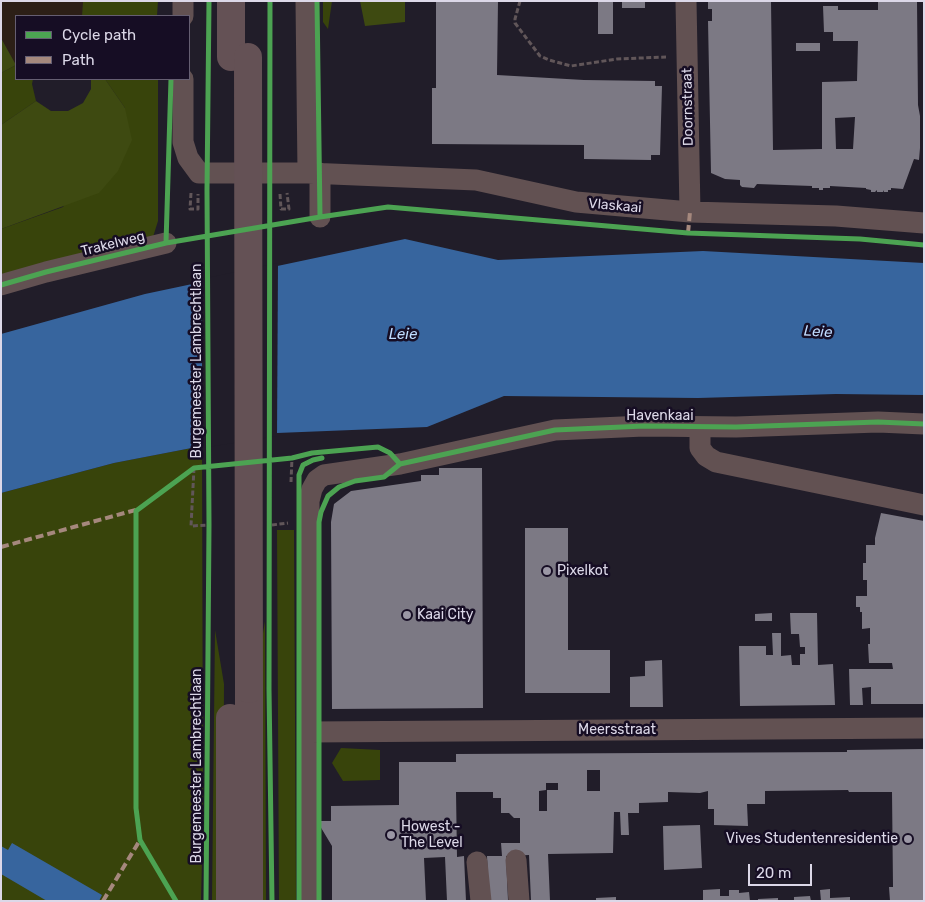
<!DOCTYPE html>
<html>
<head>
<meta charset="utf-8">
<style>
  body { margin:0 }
  #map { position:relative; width:925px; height:902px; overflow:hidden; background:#211d29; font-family:Rubik,sans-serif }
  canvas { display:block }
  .frame { position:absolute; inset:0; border:2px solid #dcd8e8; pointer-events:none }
  .legend { position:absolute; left:15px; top:15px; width:175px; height:65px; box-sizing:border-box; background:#160d24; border:1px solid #655e72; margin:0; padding:6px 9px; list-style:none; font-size:15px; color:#dcd8e8 }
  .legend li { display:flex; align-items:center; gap:10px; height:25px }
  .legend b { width:25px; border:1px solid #655e72 }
  .scale { position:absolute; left:748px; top:864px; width:64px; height:22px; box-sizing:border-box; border:2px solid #dcd8e8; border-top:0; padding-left:6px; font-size:15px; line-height:18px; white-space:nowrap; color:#dcd8e8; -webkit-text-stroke:4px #160d24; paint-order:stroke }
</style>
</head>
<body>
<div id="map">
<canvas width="925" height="902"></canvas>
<div class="frame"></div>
<ul class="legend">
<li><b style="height:6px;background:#4ca352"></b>Cycle path</li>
<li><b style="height:6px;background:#a5887d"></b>Path</li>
</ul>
<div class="scale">20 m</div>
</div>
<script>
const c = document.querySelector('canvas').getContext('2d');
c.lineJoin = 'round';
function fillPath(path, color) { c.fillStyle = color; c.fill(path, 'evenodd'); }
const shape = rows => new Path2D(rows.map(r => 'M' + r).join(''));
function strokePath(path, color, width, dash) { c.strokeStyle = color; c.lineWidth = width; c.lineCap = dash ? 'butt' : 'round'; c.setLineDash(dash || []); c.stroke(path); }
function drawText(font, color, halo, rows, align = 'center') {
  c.font = font + ' Rubik,sans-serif'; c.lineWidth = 5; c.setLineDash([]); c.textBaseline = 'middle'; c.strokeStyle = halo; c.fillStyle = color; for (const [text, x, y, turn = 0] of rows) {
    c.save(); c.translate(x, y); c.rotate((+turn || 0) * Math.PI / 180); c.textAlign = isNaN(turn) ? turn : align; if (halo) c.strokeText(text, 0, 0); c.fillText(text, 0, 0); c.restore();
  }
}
fillPath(shape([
  [1,1,83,1,82,16,16,16,16,65,1,38]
]), '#2c1f17');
fillPath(shape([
  [83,1,158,1,157,16,82,16],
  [323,1,332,1,328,29,323,22],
  [16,65,16,79,33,79,32,84,36,101,1,125,1,73],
  [105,79,158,79,158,221,153,237,1,279,1,229,63,207,125,108],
  [202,446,203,815,201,901,1,901,1,493,114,463],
  [277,530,294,530,296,901,279,901],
  [265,621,266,901,256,901,256,676],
  [215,630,224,684,223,901,212,901],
  [341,748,380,750,380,780,343,781,332,763]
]), '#38440b');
fillPath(shape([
  [360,1,405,1,405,22,365,26],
  [1,38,16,65,1,73],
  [91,79,105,79,125,108,132,140,118,171,99,193,1,229,1,125,36,101,51,111,68,111,83,103,91,89]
]), '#3e4a11');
fillPath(shape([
  [405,239,498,260,703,251,924,263,924,395,836,394,698,398,504,396,427,427,277,433,202,446,114,463,1,493,1,334,145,294],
  [12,843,102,895,99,901,47,901,1,874,1,846,8,850]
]), '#37659e');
fillPath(shape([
  [278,263,277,436,202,448,202,279]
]), '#211d29');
fillPath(shape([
  [436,1,498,1,497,75,584,80,655,81,655,86,662,86,660,155,651,155,651,160,584,159,584,145,432,144,432,88,436,88],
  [598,1,613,1,613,34,598,34],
  [622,1,645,1,645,8,622,8],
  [708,1,771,1,773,150,822,149,822,82,857,81,858,41,833,41,833,32,824,32,823,6,838,6,838,10,878,10,878,1,917,1,918,105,920,116,920,148,919,160,914,159,903,189,891,188,891,190,888,190,888,192,884,192,883,190,883,192,877,192,877,190,875,192,871,192,871,190,866,189,866,188,830,186,830,188,823,188,823,190,819,190,819,188,812,188,812,186,757,184,754,188,742,187,740,185,740,180,725,179,711,173,708,21,712,21,712,9,708,9],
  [855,117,853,149,836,149,835,118],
  [796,43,820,43,820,51,796,51],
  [439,468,482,468,483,708,332,709,331,522,334,504,351,491,421,481,421,475,439,475],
  [881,513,924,521,924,704,871,704,871,687,862,688,863,705,850,705,849,669,893,669,892,663,869,663,868,644,870,644,870,628,862,629,862,612,860,612,860,607,856,607,856,596,867,596,867,580,863,580,863,563,866,563,866,545,875,545,875,538],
  [525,528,568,528,568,650,610,650,610,693,525,693],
  [772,613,772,621,755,621,755,614],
  [790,613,817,613,818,665,833,664,835,705,740,706,739,646,766,646,766,655,773,655,772,633,781,633,781,656,791,655,792,665,800,665,800,654,805,654,805,647,800,647,799,634,791,634],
  [662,660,663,707,630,707,630,677,645,676,645,661],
  [924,749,924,901,890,901,889,887,893,887,892,792,849,792,848,790,765,791,765,804,747,804,748,826,714,825,714,809,708,809,708,791,700,793,668,792,668,802,639,803,639,813,628,813,629,835,621,835,620,812,614,812,613,853,548,854,550,901,531,901,529,855,506,856,508,900,489,901,487,856,502,856,501,843,520,843,520,818,514,818,509,813,501,813,501,798,493,798,493,792,456,792,457,857,464,856,466,901,447,901,445,857,424,858,426,901,332,901,332,846,317,821,331,821,331,806,399,805,399,762,456,762,456,754,847,752,847,750],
  [587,770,600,770,600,791,587,791],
  [546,783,558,783,558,790,547,790,547,811,539,811,539,791,546,790],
  [700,825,702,868,664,870,663,826],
  [720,889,720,896,729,896,729,890,739,890,739,893,749,892,750,901,703,901,703,890],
  [830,889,830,898,850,897,850,901,821,901,820,890],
  [810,896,811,901,794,901,794,897],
  [616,897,616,901,596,901,596,898],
  [778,898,778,901,758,901,758,899]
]), '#7c7984');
strokePath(shape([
  [520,1,515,19,515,23,540,56,549,60,571,66,617,59,666,57],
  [191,193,190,209,198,209,198,194],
  [280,194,281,209,289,209,287,193],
  [194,468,191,526,209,525],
  [291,482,292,458],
  [272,525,288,523]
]), '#615659', 3, [5, 2.5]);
strokePath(shape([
  [183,1,183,16],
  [306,1,308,173],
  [686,1,690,212],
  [183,79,183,142,188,158,199,173,308,173,476,180,576,202,690,212,836,216,924,223],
  [320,173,320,217],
  [1,285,46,272,166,243],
  [700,427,700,448,706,456,716,462,924,505],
  [309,732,924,728],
  [516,860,519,901],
  [477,862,481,901],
  [310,901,309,501,312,489,317,480,324,475,400,464,555,430,644,426,736,427,878,422,924,424]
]), '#625152', 21);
strokePath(shape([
  [231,1,231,57],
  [249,689,249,901],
  [230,901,230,718]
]), '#645155', 28);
strokePath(shape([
  [248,57,249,689]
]), '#645155', 28);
strokePath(shape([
  [688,233,690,212],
  [1,547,139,509],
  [103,901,140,840]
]), '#a5887d', 4, [8, 4]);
strokePath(shape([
  [270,1,269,689,272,901],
  [317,1,320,217],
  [166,243,171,79],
  [1,285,46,272,166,243,320,217,388,207,688,233,860,239,924,245],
  [176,901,140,840,136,808,136,511,194,468,292,458,312,453,378,447,390,453,400,464],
  [206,901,209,525,207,190,209,1],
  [299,901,299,475,303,465,313,460,322,458],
  [319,901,319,522,321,512,328,496,339,487,355,481,384,477,400,464,555,430,644,426,736,427,878,422,924,424]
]), '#4ca352', 5);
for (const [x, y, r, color] of [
  [547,571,5,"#9b97a5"],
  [407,615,5,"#9b97a5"],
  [391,835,5,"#9b97a5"],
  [908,839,5,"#9b97a5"]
]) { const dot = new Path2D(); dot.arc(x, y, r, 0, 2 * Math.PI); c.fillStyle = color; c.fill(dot); strokePath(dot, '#160d24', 2); }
drawText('14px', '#dcd8e8', '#160d24', [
  ["Doornstraat",688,107,-91],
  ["Vlaskaai",615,206,5],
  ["Trakelweg",113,244,-14],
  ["Burgemeester Lambrechtlaan",197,361,-90],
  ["Havenkaai",660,416],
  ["Meersstraat",617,730],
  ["Burgemeester Lambrechtlaan",197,766,-90]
]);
drawText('14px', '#dcd8e8', '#160d24', [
  ["Pixelkot",557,571],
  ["Kaai City",417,615],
  ["Howest -",401,827],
  ["The Level",401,843],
  ["Vives Studentenresidentie",898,839,"right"]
], 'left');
drawText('italic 15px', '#c0dcff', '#160d24', [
  ["Leie",818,332,3],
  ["Leie",403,335]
]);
</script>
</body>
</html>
